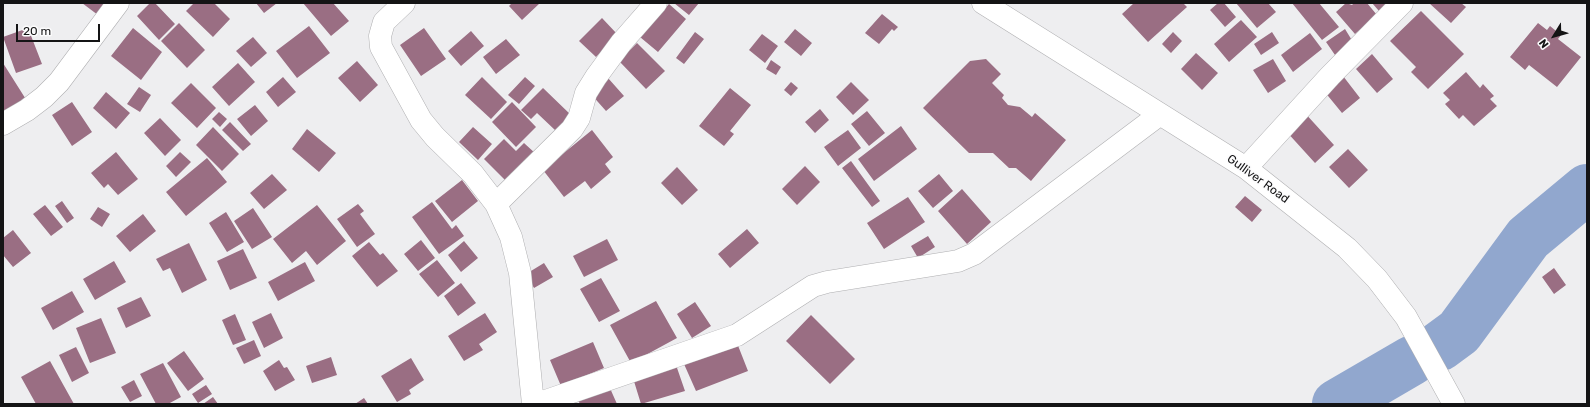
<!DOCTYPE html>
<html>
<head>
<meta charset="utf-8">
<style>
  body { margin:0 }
  #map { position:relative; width:1590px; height:407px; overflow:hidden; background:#eeeef0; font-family:Rubik,sans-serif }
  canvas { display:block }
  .frame { position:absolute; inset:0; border:4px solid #141415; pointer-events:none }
  .north { position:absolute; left:1534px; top:16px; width:40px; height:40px; -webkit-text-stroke:3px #fcfcfd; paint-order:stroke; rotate:233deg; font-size:11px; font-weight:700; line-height:16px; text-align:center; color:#141415 }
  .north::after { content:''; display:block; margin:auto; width:14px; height:18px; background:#141415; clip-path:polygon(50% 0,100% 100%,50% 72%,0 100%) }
  .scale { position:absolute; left:16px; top:24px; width:84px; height:18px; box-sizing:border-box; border:2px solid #141415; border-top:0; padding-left:5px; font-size:12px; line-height:14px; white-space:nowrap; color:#141415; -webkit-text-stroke:3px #fcfcfd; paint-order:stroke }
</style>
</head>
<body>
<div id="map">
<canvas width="1590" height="407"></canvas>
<div class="frame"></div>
<div class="north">N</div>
<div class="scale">20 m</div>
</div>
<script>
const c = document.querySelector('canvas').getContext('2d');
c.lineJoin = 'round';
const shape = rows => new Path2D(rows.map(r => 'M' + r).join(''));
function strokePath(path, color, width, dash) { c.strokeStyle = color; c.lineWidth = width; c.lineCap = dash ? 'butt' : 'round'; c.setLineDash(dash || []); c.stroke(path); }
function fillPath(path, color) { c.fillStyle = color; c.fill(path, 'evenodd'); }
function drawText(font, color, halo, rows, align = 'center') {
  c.font = font + ' Rubik,sans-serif'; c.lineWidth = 3; c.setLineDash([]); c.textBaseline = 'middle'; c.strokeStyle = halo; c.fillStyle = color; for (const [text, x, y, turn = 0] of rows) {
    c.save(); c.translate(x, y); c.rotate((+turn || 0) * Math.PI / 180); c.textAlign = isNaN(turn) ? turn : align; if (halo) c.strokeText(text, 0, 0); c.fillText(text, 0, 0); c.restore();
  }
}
strokePath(shape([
  [1440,346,1459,332,1528,238,1587,189],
  [1337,404,1411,361]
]), '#91a7ce', 50);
fillPath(shape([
  [82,3,107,3,98,15],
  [150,3,155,3,175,24,159,40,137,16],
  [194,3,214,3,230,19,213,37,186,11],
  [256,3,277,3,264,13],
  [303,3,333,3,349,21,331,36],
  [512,3,540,3,522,20,509,6],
  [674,3,699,3,689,15],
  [1134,3,1183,3,1187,7,1148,42,1122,14],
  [1218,3,1224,3,1236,17,1225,27,1210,10],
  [1236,3,1268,3,1276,12,1257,28],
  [1292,3,1319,3,1339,27,1322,40],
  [1346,3,1352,5,1354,3,1367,3,1377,15,1355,34,1336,12],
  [1372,3,1388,3,1379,11],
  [1429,3,1461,3,1466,7,1451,23],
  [669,4,686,19,658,52,640,37],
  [1421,11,1464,54,1428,89,1411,72,1416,67,1390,41],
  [882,14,898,27,894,31,892,29,879,44,865,33],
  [602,18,618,35,596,57,579,41],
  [1241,20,1257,37,1229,62,1214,44],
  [179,23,205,50,187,68,161,41],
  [1538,23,1547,30,1550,26,1561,35,1558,39,1581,57,1557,87,1529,65,1525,70,1510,57],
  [309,26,330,53,297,78,276,51],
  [28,28,42,64,16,73,3,37],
  [133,28,162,52,141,80,111,56],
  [424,28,446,59,421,76,400,45],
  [795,29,812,43,801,56,784,42],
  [1345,29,1353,42,1335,55,1326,42],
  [471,31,484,46,461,66,448,51],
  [695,32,704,39,684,64,676,58],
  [1173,32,1182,41,1171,53,1162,44],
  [1272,32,1279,43,1261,55,1254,44],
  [1310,33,1322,49,1293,72,1281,55],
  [762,34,778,46,765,63,749,50],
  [253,37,267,53,251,67,236,51],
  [506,39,520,55,496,74,483,57],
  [637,43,665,71,646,89,619,61],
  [1196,53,1218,73,1202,90,1181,69],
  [1372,54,1393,79,1377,93,1356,69],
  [986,59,1001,74,992,83,1004,95,1002,98,1008,105,1020,107,1032,117,1035,113,1066,140,1031,181,1016,168,1009,168,993,153,969,153,923,108,970,61],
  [1273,59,1286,81,1268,93,1253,70],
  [771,60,781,67,776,75,766,69],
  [357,61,378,85,360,102,338,78],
  [3,63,27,101,3,116],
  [238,63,255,82,229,106,212,87],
  [1466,72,1480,88,1483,84,1494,96,1490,99,1497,106,1474,126,1463,115,1459,119,1445,104,1450,100,1443,93],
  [1343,76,1360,98,1342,113,1324,91],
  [283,77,296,92,278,107,266,92],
  [482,77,507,102,491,119,465,95],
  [525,77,535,86,519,104,508,95],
  [608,78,624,96,606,111,590,93],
  [791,82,798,88,791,96,784,90],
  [851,82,869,100,853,115,836,97],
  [191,83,216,108,197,128,171,103],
  [139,87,151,95,140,112,127,104],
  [543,88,571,115,556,131,537,113,531,119,521,110],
  [730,88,751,105,730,131,734,134,724,146,699,126],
  [106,92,130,113,116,129,93,108],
  [72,102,92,132,72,146,52,115],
  [512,102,536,127,516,147,492,122],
  [255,105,268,121,251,136,237,119],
  [820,109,829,120,815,133,805,122],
  [867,111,885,133,869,146,851,124],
  [219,112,227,119,220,127,212,119],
  [1304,112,1334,145,1315,163,1285,130],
  [160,118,181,140,165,156,144,133],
  [230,122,251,144,243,151,222,130],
  [901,126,917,149,874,181,858,159],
  [213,127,239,154,222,171,196,145],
  [473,127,492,144,478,160,459,142],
  [307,129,336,153,319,172,292,149],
  [592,130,613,157,605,164,611,172,591,189,585,181,564,197,543,170],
  [848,130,861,148,838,166,824,147],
  [504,139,516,151,524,143,536,154,508,183,484,159],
  [1348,149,1368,170,1349,188,1329,167],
  [116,152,138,179,118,195,108,184,104,188,91,173],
  [180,152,191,162,176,177,166,166],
  [207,158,227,182,186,216,166,192],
  [851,161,880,201,872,207,842,168],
  [805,166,820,182,797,205,782,189],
  [677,167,698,190,682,205,661,183],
  [272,174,287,190,264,209,250,193],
  [939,174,953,191,933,208,918,191],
  [462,180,478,201,452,222,435,201],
  [962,189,991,222,967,244,938,211],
  [1245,196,1262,210,1252,222,1235,207],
  [908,197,925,222,884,249,867,223],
  [62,201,74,218,67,223,55,206],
  [432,202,452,229,456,225,464,236,439,254,412,217],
  [358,204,364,211,360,214,375,234,357,247,337,219],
  [45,205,63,227,51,236,33,214],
  [317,205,346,241,317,265,306,251,292,263,273,239],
  [98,207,110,214,102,227,90,219],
  [253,208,272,237,252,249,234,221],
  [226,212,244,242,227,252,209,223],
  [143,214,156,231,130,252,116,236],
  [747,229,759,243,730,268,718,254],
  [13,230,31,253,13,267,3,255,3,238],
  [928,236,935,247,918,258,911,246],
  [607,239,618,260,584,277,573,256],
  [421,240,435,258,418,271,404,254],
  [464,241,478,258,461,272,448,255],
  [369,242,380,255,383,253,398,271,377,287,352,256],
  [189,243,207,280,182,293,170,268,163,271,156,259],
  [243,249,257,278,230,290,217,261],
  [437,260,455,283,438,297,419,274],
  [114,261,126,282,95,300,83,279],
  [305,262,315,281,278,301,268,282],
  [544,263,553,277,534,288,526,274],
  [1554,268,1566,285,1554,294,1542,277],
  [601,278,620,311,599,322,580,289],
  [461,283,476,303,458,316,444,296],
  [72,291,84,312,53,330,41,308],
  [141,297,151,316,126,328,117,308],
  [656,301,677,338,631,363,610,325],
  [695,302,711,326,692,338,677,314],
  [271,313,283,338,264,348,252,322],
  [485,313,497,332,479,344,483,350,464,361,448,336],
  [235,314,246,340,233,345,222,320],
  [811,315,855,359,830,384,786,341],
  [101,318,116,353,90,363,76,328],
  [254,340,261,356,244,364,236,348],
  [593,342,604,368,561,386,550,360],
  [737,343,748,371,696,391,684,364],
  [76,347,89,373,72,382,59,355],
  [184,351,204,379,188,391,167,363],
  [331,357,337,375,312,383,306,366],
  [411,358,424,380,409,390,411,394,397,402,381,376],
  [279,360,284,368,287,367,295,380,275,391,263,371],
  [50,361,74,404,36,404,21,377],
  [163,363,181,397,168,404,156,404,140,374],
  [676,365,685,391,641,404,633,378],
  [134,380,142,396,130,402,121,387],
  [206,385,212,394,198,403,192,394],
  [609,386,617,404,580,404,578,400],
  [213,397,218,404,203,404],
  [364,398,368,404,355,404]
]), '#9a6e83');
const street = shape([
  [404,3,384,22,380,36,381,47,421,120,435,137,473,174,496,204,511,237,520,273,533,404],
  [983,3,1246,168,1347,248,1377,279,1406,317,1454,404],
  [3,124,27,110,44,97,59,82,118,3],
  [1246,168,1330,76,1402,3],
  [496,204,572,129,579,118,586,93,596,77,621,43,656,3],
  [537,404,737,335,813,286,827,282,958,261,974,254,1159,115]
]);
strokePath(street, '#afafb1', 23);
strokePath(street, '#fff', 22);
drawText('12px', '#141415', '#fcfcfd', [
  ["Gulliver Road",1258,179,36]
]);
</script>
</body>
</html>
